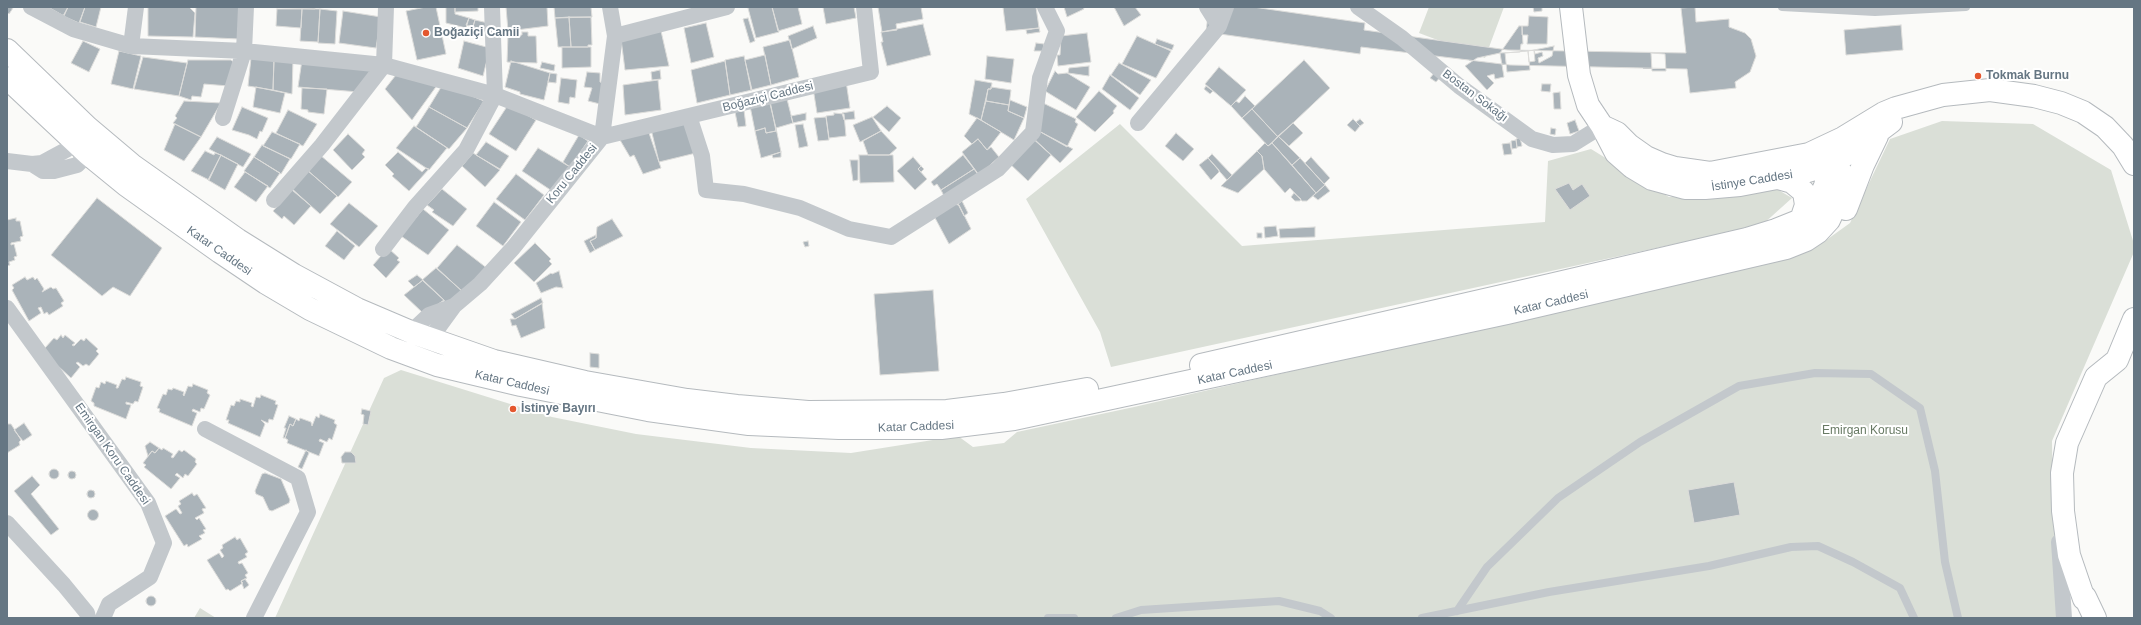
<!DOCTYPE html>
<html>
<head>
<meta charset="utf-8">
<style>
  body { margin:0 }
  #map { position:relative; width:2141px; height:625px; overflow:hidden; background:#fafaf8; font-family:Arial,sans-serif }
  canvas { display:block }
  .frame { position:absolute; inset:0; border:8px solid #657683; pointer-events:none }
</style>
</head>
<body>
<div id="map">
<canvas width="2141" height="625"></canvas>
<div class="frame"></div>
</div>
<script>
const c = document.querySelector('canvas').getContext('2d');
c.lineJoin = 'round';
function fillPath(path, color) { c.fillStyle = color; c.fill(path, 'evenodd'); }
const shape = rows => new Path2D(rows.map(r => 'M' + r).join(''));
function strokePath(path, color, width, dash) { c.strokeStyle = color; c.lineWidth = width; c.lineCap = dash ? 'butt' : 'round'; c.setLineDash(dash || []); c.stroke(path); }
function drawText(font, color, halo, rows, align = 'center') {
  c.font = font + ' Arial,sans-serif'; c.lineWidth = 4; c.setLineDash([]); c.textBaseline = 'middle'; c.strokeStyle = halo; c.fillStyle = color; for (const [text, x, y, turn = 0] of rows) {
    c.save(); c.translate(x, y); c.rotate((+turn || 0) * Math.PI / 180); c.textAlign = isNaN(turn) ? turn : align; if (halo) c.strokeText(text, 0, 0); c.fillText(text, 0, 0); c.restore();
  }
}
fillPath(shape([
  [1429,7,1504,7,1485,58,1419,33],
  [1942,121,2033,124,2111,170,2134,244,2134,252,2052,441,2053,513,2067,618,275,618,384,378,401,370,552,417,636,434,751,448,851,453,958,436,973,447,1004,443,1017,432,1134,407,1796,256,1825,241,1850,223,1890,139],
  [1120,124,1242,246,1545,222,1548,161,1591,149,1669,197,1775,188,1792,198,1762,225,1111,367,1100,332,1026,199],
  [200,608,216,618,194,618]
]), '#dadfd7');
const building = shape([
  [7,7,13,8,9,14,7,12,7,7],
  [48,7,68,7,64,16,48,7],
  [68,7,85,7,79,23,63,16,68,7],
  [85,7,101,7,96,27,80,22,85,7],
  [148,7,189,7,195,13,193,37,148,36,148,7],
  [196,7,241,7,239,39,195,37,196,7],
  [265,7,315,7,315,9,265,7],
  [426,7,436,7,446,54,417,60,406,11,426,7],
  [446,7,455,7,455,14,469,18,466,28,446,23,446,7],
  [455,7,478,7,478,11,455,12,455,7],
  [506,7,547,7,548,26,508,31,506,7],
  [554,7,591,7,592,17,555,18,554,7],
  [752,7,772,7,779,32,756,38,748,8,752,7],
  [772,7,798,7,802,24,778,31,772,7],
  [823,7,854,7,856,18,826,24,823,7],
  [878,7,921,7,923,19,896,24,897,30,882,32,878,7],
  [1003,7,1036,7,1039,28,1006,31,1003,7],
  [1064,7,1083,7,1084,9,1067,17,1064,7],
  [1114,7,1135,7,1141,15,1124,26,1114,7],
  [1209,7,1253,7,1365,23,1364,30,1508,50,1686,53,1681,8,1695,7,1696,22,1729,19,1729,27,1745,33,1751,39,1756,56,1750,72,1735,82,1736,88,1690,93,1687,69,1510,65,1361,47,1360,54,1206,32,1209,7],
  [1533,7,1542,7,1542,11,1534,12,1533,7],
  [277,9,302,9,301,28,276,26,277,9],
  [302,9,320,9,318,42,300,41,302,9],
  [320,9,337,11,335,44,318,43,320,9],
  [343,11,381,17,376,48,339,43,343,11],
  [1529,16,1548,17,1547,44,1527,44,1528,35,1522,35,1522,26,1528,26,1529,16],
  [569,17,571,47,558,47,555,18,569,17],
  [569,17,591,17,592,45,588,45,588,47,571,47,569,17],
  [469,18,475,20,473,27,466,25,469,18],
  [748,18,755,41,750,43,743,19,748,18],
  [475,20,488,23,485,32,472,29,475,20],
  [706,23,714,57,691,63,684,28,706,23],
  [923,24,931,55,887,66,881,42,883,42,881,32,923,24],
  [1901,25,1903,50,1846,55,1844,30,1901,25],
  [813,26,817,38,792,49,788,36,813,26],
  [1519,26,1522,26,1523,44,1521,44,1520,52,1500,53,1519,26],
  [1039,28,1040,32,1027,34,1026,30,1039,28],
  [661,31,669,66,625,70,621,39,661,31],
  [522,32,528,32,528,36,536,36,537,63,507,62,508,35,522,35,522,32],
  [1087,33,1091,62,1058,66,1057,55,1060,55,1061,36,1087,33],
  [1137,36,1171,51,1156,78,1122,64,1137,36],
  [1157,39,1174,45,1172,50,1155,44,1157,39],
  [790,40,799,77,771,85,763,47,790,40],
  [83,41,100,49,89,72,71,63,83,41],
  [464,41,490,48,483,76,458,68,464,41],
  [1036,43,1044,44,1043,51,1034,51,1036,43],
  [1554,46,1552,56,1539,63,1538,58,1543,56,1542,52,1535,54,1534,50,1554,46],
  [562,47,591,47,591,67,562,68,562,47],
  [1534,50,1535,61,1529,62,1528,51,1534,50],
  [119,51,141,56,133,89,111,84,119,51],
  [1528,51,1530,70,1507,72,1505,53,1528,51],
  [1500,53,1504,77,1495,79,1494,74,1487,76,1494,83,1487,90,1465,66,1477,58,1500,53],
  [1651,53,1665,54,1666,71,1652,71,1651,53],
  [765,55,771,85,751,90,745,60,765,55],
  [744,56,752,90,730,95,725,60,744,56],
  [987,56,1014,59,1011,83,985,79,987,56],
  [143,57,187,63,179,96,134,89,143,57],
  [251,58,274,59,273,90,248,86,251,58],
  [274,59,293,60,292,94,273,90,274,59],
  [188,60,231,60,234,63,229,86,204,84,201,97,192,96,191,100,179,96,188,60],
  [302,60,374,71,359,92,298,87,302,60],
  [1304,60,1330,88,1278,137,1252,109,1304,60],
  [511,61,550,73,544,100,520,94,520,92,505,87,511,61],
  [725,61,730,95,697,103,691,70,725,61],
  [542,62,555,65,554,71,540,68,542,62],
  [1119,63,1151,80,1140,95,1111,75,1119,63],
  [1089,66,1089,76,1068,73,1069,68,1089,66],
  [1219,67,1246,90,1231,106,1205,84,1219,67],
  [660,70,661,79,652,80,651,72,660,70],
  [399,71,438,84,412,120,385,89,399,71],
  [1055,71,1058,74,1067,73,1090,87,1076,110,1045,91,1055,71],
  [587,72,600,73,600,82,603,83,600,104,588,101,592,88,584,87,587,72],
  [1435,72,1441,76,1436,82,1430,78,1435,72],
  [550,73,557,74,556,83,548,82,550,73],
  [1110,75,1139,98,1130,110,1102,89,1110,75],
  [561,78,577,80,575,98,570,97,569,104,558,102,561,78],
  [658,80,661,110,625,115,623,85,658,80],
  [975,80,992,83,991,89,988,89,981,120,969,114,975,80],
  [846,81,850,108,817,113,813,88,846,81],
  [443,84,484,101,467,128,429,107,443,84],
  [1542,84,1551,84,1550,92,1541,91,1542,84],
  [1206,86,1213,91,1210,94,1204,89,1206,86],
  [256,87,285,93,280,113,253,107,256,87],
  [991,87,1011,90,1009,105,986,101,988,89,991,89,991,87],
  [302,88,327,89,324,114,308,112,308,110,301,109,302,88],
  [1099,91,1117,106,1113,111,1114,113,1095,132,1076,117,1099,91],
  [1560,92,1561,109,1554,109,1553,93,1560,92],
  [786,95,793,123,776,128,769,100,786,95],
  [1245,96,1255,106,1242,118,1231,106,1236,101,1239,103,1245,96],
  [1010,100,1027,107,1024,118,1008,111,1010,100],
  [184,101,221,103,201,137,173,123,177,118,175,116,184,101],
  [770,101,776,131,766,133,765,128,755,131,750,106,770,101],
  [986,101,1009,105,1008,111,1024,118,1014,140,981,120,986,101],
  [1043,103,1076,119,1075,122,1078,124,1067,147,1037,130,1043,103],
  [508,105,536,120,516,151,489,134,508,105],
  [887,106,901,118,889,132,873,117,887,106],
  [242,107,268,118,262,132,260,131,257,139,249,135,232,130,242,107],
  [429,107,467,128,449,149,416,127,429,107],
  [1252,109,1278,137,1268,146,1242,118,1252,109],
  [288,110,317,124,303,146,276,133,288,110],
  [744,110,746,126,738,127,735,112,744,110],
  [854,111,855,119,844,120,842,113,854,111],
  [806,113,806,120,793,123,791,116,806,113],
  [834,113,844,114,846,136,829,138,826,116,834,115,834,113],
  [826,117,829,140,818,141,814,118,826,117],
  [872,117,881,131,860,142,853,125,872,117],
  [977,118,1001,132,987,150,978,139,972,144,964,136,977,118],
  [1353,119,1360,126,1355,132,1347,125,1353,119],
  [1360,119,1364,123,1360,126,1356,122,1360,119],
  [688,120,696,153,659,162,651,129,688,120],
  [1575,120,1579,131,1570,134,1567,123,1575,120],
  [1293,123,1303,133,1289,146,1278,136,1293,123],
  [175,124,201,137,184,161,164,150,175,124],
  [803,124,808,146,799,148,795,125,803,124],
  [414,126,447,148,429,170,396,148,414,126],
  [765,128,766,133,776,131,776,128,781,152,761,158,755,131,765,128],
  [1551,128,1556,129,1555,135,1550,134,1551,128],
  [648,130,661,168,643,174,634,155,630,157,620,140,648,130],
  [1037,130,1073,149,1060,163,1032,137,1037,130],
  [881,131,897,148,889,155,868,155,863,141,881,131],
  [272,132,300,144,291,159,263,146,272,132],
  [1176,133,1194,149,1183,161,1165,146,1176,133],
  [348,134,365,150,362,154,365,157,352,170,333,150,348,134],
  [579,135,588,141,570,167,563,162,579,135],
  [1030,136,1051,155,1028,181,1008,162,1030,136],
  [1278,136,1300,158,1292,165,1272,143,1278,136],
  [217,137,251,154,243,167,209,149,217,137],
  [1520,138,1522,146,1517,147,1516,139,1520,138],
  [978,139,987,150,991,147,999,157,979,175,962,152,978,139],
  [1516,140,1517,148,1512,149,1511,141,1516,140],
  [486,142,509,156,500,169,476,155,486,142],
  [1265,143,1268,146,1272,143,1316,193,1307,201,1302,201,1290,188,1285,193,1264,169,1262,156,1257,151,1265,143],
  [1510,143,1512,154,1504,155,1502,144,1510,143],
  [262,145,290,159,281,174,254,157,262,145],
  [538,148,570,167,552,191,522,171,538,148],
  [205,151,214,155,215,153,221,155,209,180,191,171,205,151],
  [1257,151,1262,156,1264,169,1238,193,1221,186,1257,151],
  [398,152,422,172,426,168,429,169,409,191,392,176,394,174,385,165,398,152],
  [781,152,781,157,773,158,772,155,781,152],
  [473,153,500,170,485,187,462,166,473,153],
  [1212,154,1232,175,1227,180,1208,158,1212,154],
  [221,155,238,164,225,190,208,180,221,155],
  [320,155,352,182,338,197,307,170,320,155],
  [859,155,893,155,894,182,860,183,859,155],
  [963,155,974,169,941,190,937,184,934,186,931,182,963,155],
  [254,157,280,173,270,188,244,171,254,157],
  [913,157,921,166,918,169,927,179,915,190,897,171,913,157],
  [1311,157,1330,178,1324,184,1305,163,1311,157],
  [1208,158,1219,170,1219,172,1211,180,1199,165,1208,158],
  [1300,158,1325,185,1316,193,1292,165,1300,158],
  [850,160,858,160,858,180,853,181,850,160],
  [921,166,924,169,921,172,918,169,921,166],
  [306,169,337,196,320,214,290,187,306,169],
  [974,169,980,177,945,198,941,190,974,169],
  [245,172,268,186,256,202,234,187,245,172],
  [516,174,544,195,525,220,496,199,516,174],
  [1569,183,1573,190,1582,184,1590,196,1570,210,1555,189,1569,183],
  [1325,185,1330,191,1318,200,1313,196,1325,185],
  [442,189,467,209,453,226,432,212,434,210,427,205,442,189],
  [292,190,311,206,294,225,284,216,282,219,273,211,292,190],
  [1294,193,1301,199,1300,201,1295,201,1291,197,1294,193],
  [97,198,162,248,130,296,113,287,102,296,51,255,97,198],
  [962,201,968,213,964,216,958,204,962,201],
  [494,202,521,222,503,246,476,226,494,202],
  [349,203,378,226,359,247,330,224,349,203],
  [952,204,959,205,971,229,949,244,934,216,952,204],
  [423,209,449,230,428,255,401,236,423,209],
  [16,218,16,221,20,221,23,236,20,237,21,241,11,243,11,245,14,244,17,256,14,257,15,260,9,262,10,265,7,266,7,220,16,218],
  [612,219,623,236,595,250,590,241,596,238,597,227,612,219],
  [1276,226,1278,236,1265,238,1264,227,1276,226],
  [1315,227,1315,237,1280,238,1279,229,1315,227],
  [337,231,355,246,344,260,325,246,337,231],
  [1257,233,1262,233,1262,238,1257,238,1257,233],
  [596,235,596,238,590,241,595,250,590,253,584,241,596,235],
  [808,241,809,246,805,247,803,242,808,241],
  [535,243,551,259,549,261,552,264,534,282,514,263,535,243],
  [457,245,488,269,465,294,437,268,457,245],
  [388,248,399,258,397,260,400,262,386,278,373,265,388,248],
  [436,268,462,291,447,303,422,280,436,268],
  [559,271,563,288,556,287,541,293,536,283,551,273,552,274,559,271],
  [417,275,423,280,414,287,408,281,417,275],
  [25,277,27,280,33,277,35,280,37,278,44,289,42,292,51,287,53,289,56,288,64,301,61,303,63,306,49,315,47,312,44,314,41,307,38,308,41,313,29,321,12,290,14,288,12,285,25,277],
  [423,280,444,300,424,314,404,295,423,280],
  [933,290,939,371,880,375,874,294,933,290],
  [541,298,543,303,515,319,511,314,541,298],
  [542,303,545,328,521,338,516,325,512,326,510,319,515,319,542,303],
  [61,335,63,338,65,335,75,343,72,345,74,346,81,339,84,341,86,338,98,349,96,351,99,354,89,366,86,364,83,366,78,362,76,363,80,367,71,378,45,354,44,349,54,338,57,340,61,335],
  [590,353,599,354,599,368,590,367,590,353],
  [126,377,141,382,140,386,143,387,138,402,135,401,133,404,126,402,126,404,131,405,126,419,94,406,94,403,91,401,96,387,99,388,101,382,105,384,106,381,117,385,116,388,118,388,122,379,125,380,126,377],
  [193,384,208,390,207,393,210,395,204,409,201,408,200,412,193,409,192,411,197,413,192,426,159,412,160,409,157,408,163,394,166,395,168,389,172,390,173,388,184,392,183,395,184,396,188,386,192,387,193,384],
  [261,395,276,401,275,404,278,405,273,420,269,419,268,423,261,420,265,424,260,437,228,423,229,420,226,420,231,405,234,406,236,401,240,402,240,399,252,403,251,406,253,407,256,397,260,398,261,395],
  [362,409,371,411,368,425,363,424,364,415,361,414,362,409],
  [320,414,335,420,334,423,337,425,332,440,329,438,327,442,320,439,319,441,324,443,319,456,287,443,288,440,285,438,290,424,293,426,296,419,299,421,300,418,311,422,312,426,316,416,319,418,320,414],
  [289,416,296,419,293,426,290,424,285,438,283,438,286,428,284,428,289,416],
  [24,423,32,435,23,441,14,430,24,423],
  [7,424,11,424,21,440,19,442,20,445,7,453,7,424],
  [150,442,159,448,155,453,152,451,148,456,145,446,150,442],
  [159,448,162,450,163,448,173,454,171,457,173,458,179,450,182,452,184,450,196,459,195,462,197,464,188,476,185,474,183,478,177,473,175,475,180,478,171,489,144,467,146,465,143,463,152,451,155,453,159,448],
  [306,450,309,453,302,469,298,467,306,450],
  [345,452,351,452,355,456,356,463,342,463,341,457,345,452],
  '49 474a5 5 0 1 1 10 0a5 5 0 1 1-10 0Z',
  '68 475a4 4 0 1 1 8 0a4 4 0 1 1-8 0Z',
  [265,473,281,479,290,500,289,503,272,511,269,510,263,497,256,494,255,491,262,474,265,473],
  [32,476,40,485,31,494,59,529,51,535,14,491,32,476],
  [1734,482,1740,515,1694,523,1688,490,1734,482],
  '87 494a4 4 0 1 1 8 0a4 4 0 1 1-8 0Z',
  [192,493,194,496,197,494,206,508,202,509,204,513,195,518,197,520,199,518,206,529,203,530,205,533,199,536,202,539,188,547,187,544,184,546,165,516,176,509,180,514,182,513,178,506,181,504,179,501,192,493],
  '87.5 515a5.5 5.5 0 1 1 11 0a5.5 5.5 0 1 1-11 0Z',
  [235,537,237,540,240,538,248,552,245,554,247,557,238,562,239,564,242,563,248,573,245,575,247,578,241,581,243,583,230,591,228,589,226,590,207,560,219,553,222,558,224,556,220,550,223,548,222,545,235,537],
  [245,579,249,585,244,589,241,581,245,579],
  '146 601a5 5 0 1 1 10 0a5 5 0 1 1-10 0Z'
]);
fillPath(building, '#aab3b9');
strokePath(building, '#dcdcda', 1);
const primary = shape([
  [1571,7,1579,75,1588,105,1602,126,1616,153,1632,167,1652,179,1685,188,1705,188,1740,185,1798,174,1825,166,1851,152,1891,122],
  [7,50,87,127,132,165,238,240,294,275,357,309,411,332,494,361,585,382,687,400,737,406,808,412,947,411,1004,404,1087,389],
  [7,78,88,154,126,185,220,252,266,283,310,309,391,348,437,365,521,385,648,410,749,424,839,428,941,428,1014,419,1507,313,1786,248,1806,240,1818,232,1829,220,1840,196,1841,172,1831,162,1824,148],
  [1602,126,1617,133,1629,145,1646,157,1662,164,1675,168,1710,173,1809,154,1843,138,1884,113,1896,108,1943,95,1990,90,2034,96,2061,103,2083,112,2105,127,2123,146,2134,164],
  [1778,178,1792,182,1804,192,1806,205,1801,220],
  [1846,209,1863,165,1877,136],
  [1201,365,1550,285,1747,239,1776,230,1801,220,1815,208,1825,186,1831,162],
  [2095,618,2085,597,2084,599,2069,555,2063,511,2062,473,2067,443,2096,377,2117,360,2134,319]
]);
strokePath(primary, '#b5babe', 24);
strokePath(shape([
  [1782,7,1875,12,1966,7],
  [1457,611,1487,567,1558,498,1640,442,1739,386,1815,373,1871,374,1920,408,1935,471,1945,562,1958,618],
  [1048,618,1074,618],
  [1116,618,1141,610,1279,601,1320,611,1331,618],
  [1422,618,1549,592,1709,566,1791,547,1818,546,1853,562,1900,588,1914,618]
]), '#c3c8cc', 8);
strokePath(shape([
  [31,7,73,29,131,46,244,51,384,65,495,95,602,137,871,72,864,7],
  [1207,7,1219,26],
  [1358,7,1402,38,1459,86,1532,139,1553,145,1573,144,1602,126],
  [615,36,727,7],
  [131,46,136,7],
  [689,116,702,156,706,190,744,194,800,208,849,229,891,237,998,169,1033,132,1040,78,1057,31,1045,7],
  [223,118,244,51,246,7],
  [1138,123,1219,26,1226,7],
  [7,161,32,164,43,171,54,171,77,165,88,154],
  [32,164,42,163,53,157,66,150,74,142],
  [274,200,322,145,384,65,386,7],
  [383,249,415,207,466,150,495,95,492,7],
  [7,308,148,503,164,543,150,577,109,604,103,618],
  [411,332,429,315,454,306],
  [430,339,454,306,480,284,513,248,602,137,615,36,610,7],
  [205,429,298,478,308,512,254,618],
  [7,523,64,585,87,613,88,618],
  [2059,542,2064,618]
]), '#c3c8cc', 16);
strokePath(primary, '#fff', 22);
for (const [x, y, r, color] of [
  [426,33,4,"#e4572e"],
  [1978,76,4,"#e4572e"],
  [513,409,4,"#e4572e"]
]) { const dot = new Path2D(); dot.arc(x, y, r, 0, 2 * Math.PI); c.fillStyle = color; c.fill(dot); strokePath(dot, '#fff', 1.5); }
drawText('bold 12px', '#657683', '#fff', [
  ["Boğaziçi Camii",434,33],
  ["Tokmak Burnu",1986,76],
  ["İstinye Bayırı",521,409]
], 'left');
drawText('12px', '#657683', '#fff', [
  ["Bostan Sokağı",1475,96,37],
  ["Boğaziçi Caddesi",768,97,-14],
  ["Koru Caddesi",572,174,-51],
  ["İstinye Caddesi",1752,181,-9],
  ["Katar Caddesi",219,251,35],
  ["Katar Caddesi",1551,303,-13],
  ["Katar Caddesi",1235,373,-12],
  ["Katar Caddesi",512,383,13],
  ["Katar Caddesi",916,427,-2],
  ["Emirgan Koru Caddesi",112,454,55]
]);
drawText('12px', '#687a64', '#fff', [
  ["Emirgan Korusu",1865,431]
]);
</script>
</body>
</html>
